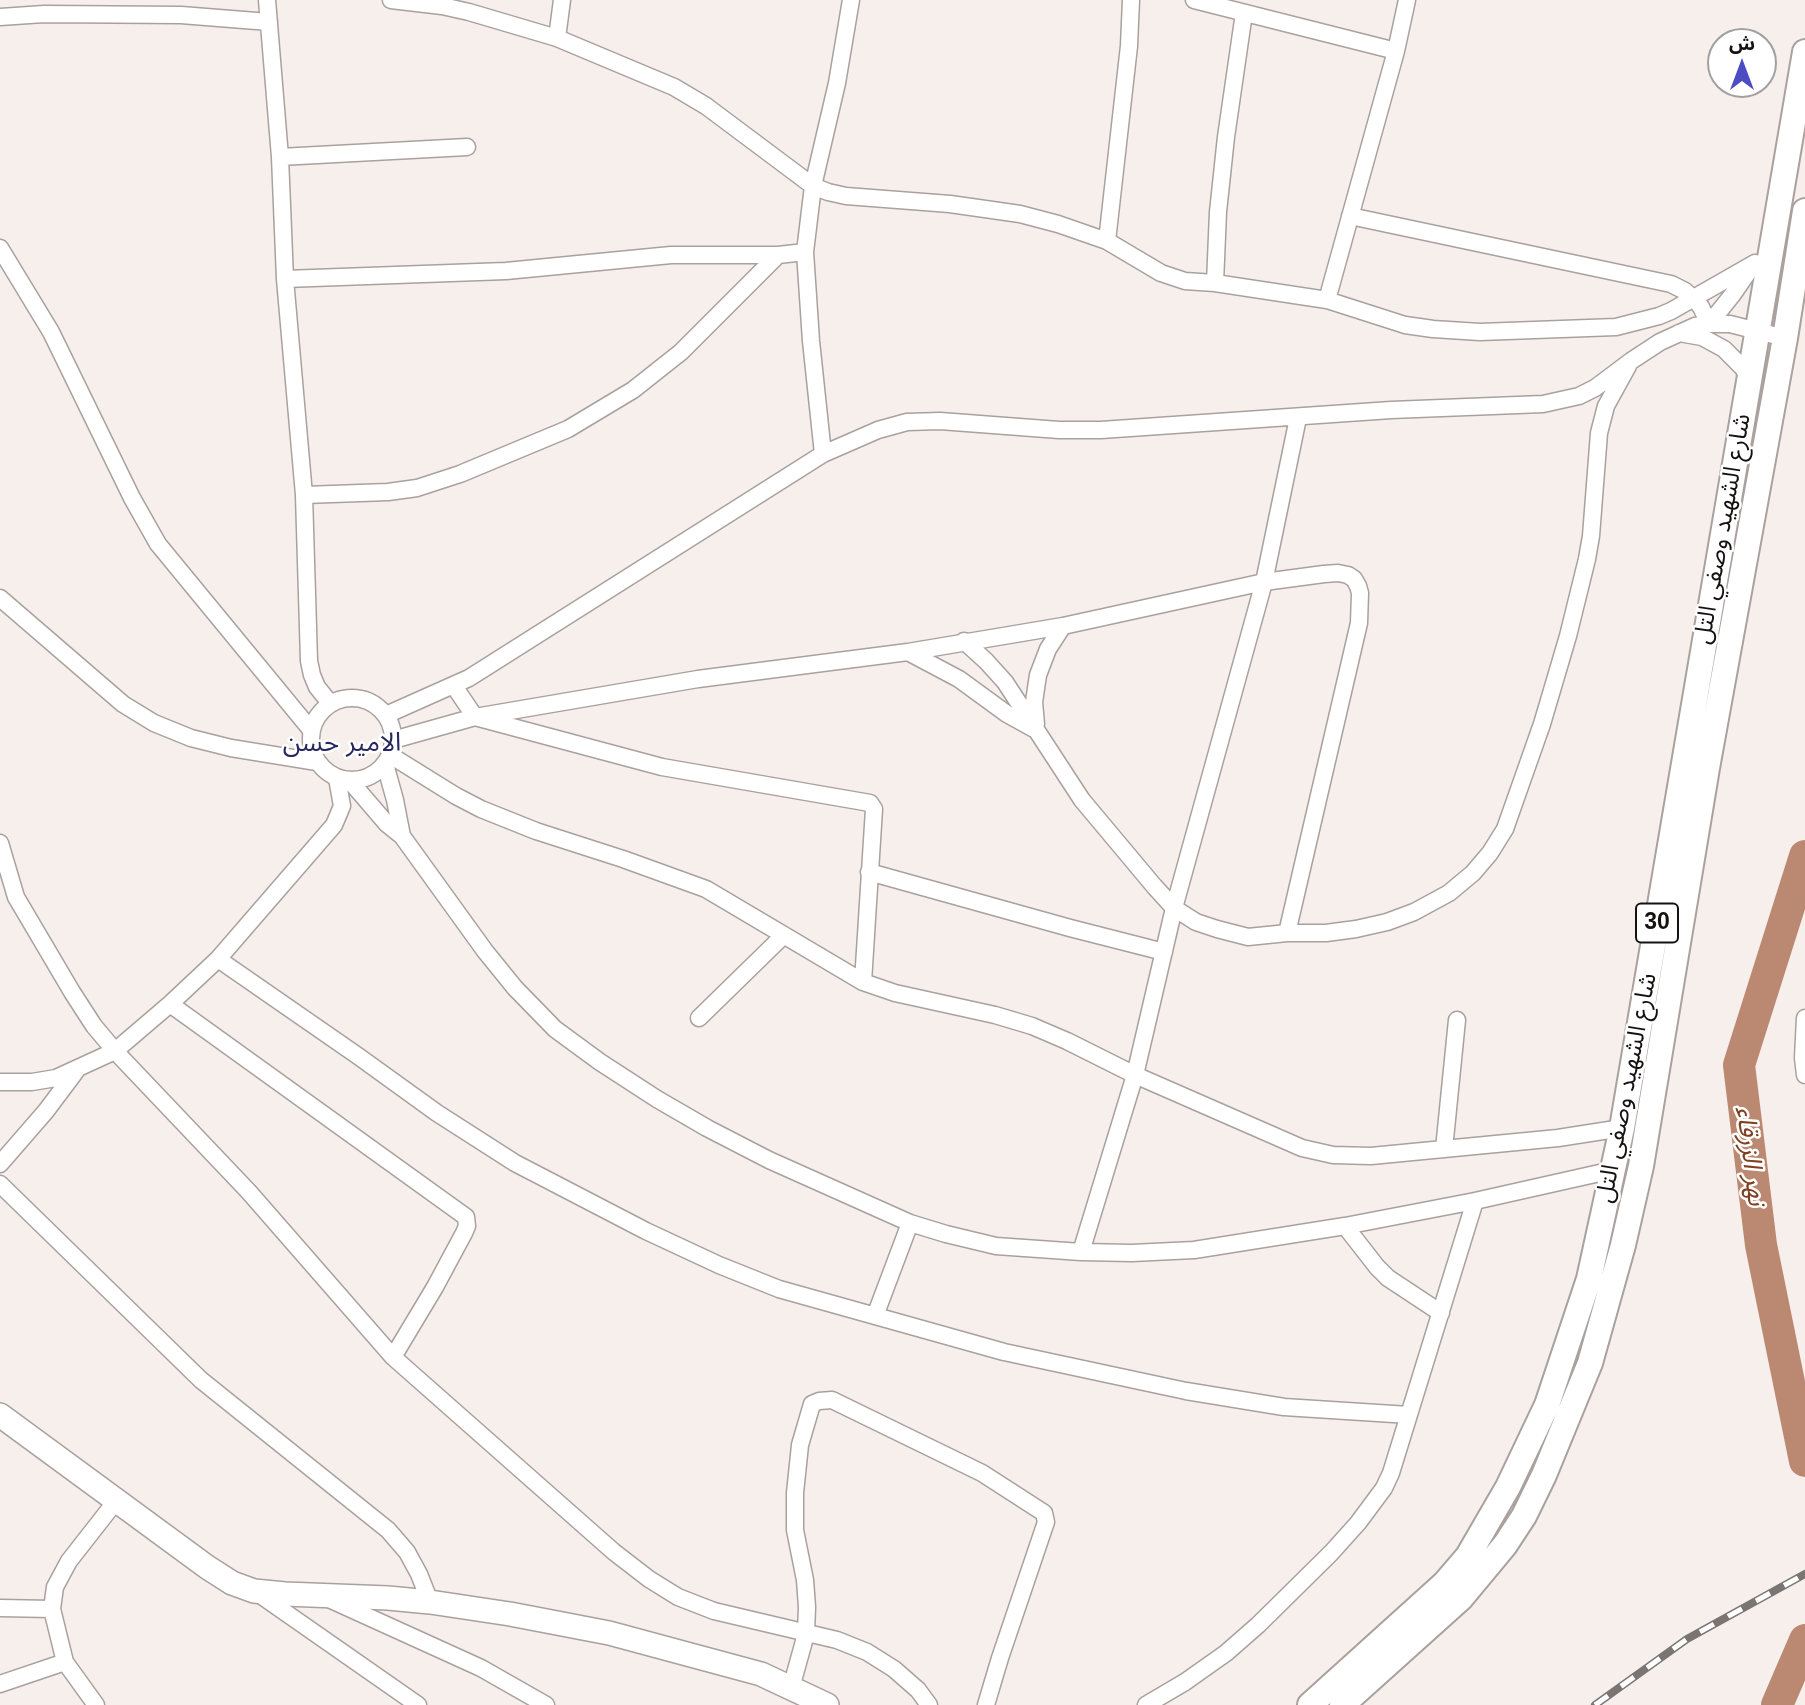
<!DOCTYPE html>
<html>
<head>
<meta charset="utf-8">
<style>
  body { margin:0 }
  #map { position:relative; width:1805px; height:1705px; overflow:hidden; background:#f7efeb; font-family:Arial,"Noto Sans Arabic",sans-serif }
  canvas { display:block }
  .north { position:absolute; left:1707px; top:28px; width:70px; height:70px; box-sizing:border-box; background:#fff; border:2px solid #a1a0a0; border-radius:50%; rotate:0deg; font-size:19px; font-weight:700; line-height:28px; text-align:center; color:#151211 }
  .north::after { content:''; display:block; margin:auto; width:24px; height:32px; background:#4e4cc2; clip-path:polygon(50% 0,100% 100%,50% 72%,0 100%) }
</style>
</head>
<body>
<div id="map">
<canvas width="1805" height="1705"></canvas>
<div class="north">ش</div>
</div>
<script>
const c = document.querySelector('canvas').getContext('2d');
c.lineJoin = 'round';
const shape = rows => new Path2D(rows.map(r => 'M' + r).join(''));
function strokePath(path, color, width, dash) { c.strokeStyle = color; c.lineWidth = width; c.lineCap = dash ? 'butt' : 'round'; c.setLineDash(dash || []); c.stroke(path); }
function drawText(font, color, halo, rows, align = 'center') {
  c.font = font + ' Arial,"Noto Sans Arabic",sans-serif'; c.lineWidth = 5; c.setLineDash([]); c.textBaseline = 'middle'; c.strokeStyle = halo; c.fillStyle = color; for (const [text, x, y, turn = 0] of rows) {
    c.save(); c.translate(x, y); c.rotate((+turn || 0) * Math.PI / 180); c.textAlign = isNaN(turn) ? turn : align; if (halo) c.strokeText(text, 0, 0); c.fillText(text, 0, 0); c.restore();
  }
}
strokePath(shape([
  [1805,856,1739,1065,1761,1245,1805,1461],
  [1777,1705,1805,1640]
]), '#bb8972', 32);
const street = shape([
  [267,0,280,157,285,279,304,495,309,661,312,675,317,687,330,703],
  [391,0,442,6,469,12,557,38,674,87,706,106,813,186,828,192,846,196,950,204,1020,214,1058,224,1107,241,1161,273,1185,281,1215,283,1327,300,1405,325,1433,329,1480,332,1616,327,1659,316,1671,311,1755,263],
  [1194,0,1396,51],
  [0,17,44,14,181,15,269,22],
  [557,38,562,0],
  [280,157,467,147],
  [1350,216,1671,284,1685,291,1694,299,1701,307,1709,324,1733,294,1753,265],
  [1107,241,1129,46,1131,0],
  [0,248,51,332,132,498,158,544,311,730],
  [285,279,506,271,671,255,778,255,805,252],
  [1215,283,1218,212,1226,137,1244,13],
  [1327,300,1396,51,1407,0],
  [1679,333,1702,337,1724,349,1742,367,1749,377],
  [823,454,811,341,805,252,813,186,837,83,851,0],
  [304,495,388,492,417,488,460,474,568,429,633,390,681,352,778,255],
  [0,598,123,704,154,723,191,738,231,748,317,762],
  [964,641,986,661,1005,682,1082,800,1154,886,1174,908,1196,922,1217,929,1248,937,1287,933,1326,933,1356,929,1387,922,1414,912,1449,893,1473,873,1490,853,1505,829,1542,724,1568,636,1587,559,1591,536,1599,433,1606,406,1628,366],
  [908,652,959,679,1007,714,1034,729],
  [454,686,475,717,662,767,870,803,874,809,863,982],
  '311 739a41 41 0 1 1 82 0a41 41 0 1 1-82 0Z',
  [386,715,469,678,823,454,878,430,907,422,940,421,1059,430,1101,430,1391,410,1543,404,1579,396,1595,388,1631,361,1660,342,1695,326,1709,324,1730,324,1785,338],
  [1036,724,1034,702,1038,675,1048,649,1063,626],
  [393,740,475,717,698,679,908,652,1063,626,1264,582,1324,574,1338,573,1348,575,1354,579,1358,586,1360,593,1359,623,1287,933],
  [390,755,456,796,481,809,536,831,623,859,706,889,863,982,895,993,995,1015,1032,1026,1067,1041,1135,1075,1302,1148,1333,1155,1371,1156,1558,1138,1622,1128],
  [385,764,395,800,402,836],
  [350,781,387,824,402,836,485,951,515,988,555,1029,600,1062,657,1099,707,1128,769,1160,910,1223,946,1234,996,1246,1081,1252,1132,1253,1194,1250,1345,1226,1475,1201,1613,1170],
  [0,843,16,897,72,992,94,1026,115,1051,249,1192,393,1357,614,1552,649,1579,678,1597,714,1611,837,1640,867,1652,894,1669,918,1690,929,1705],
  [869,872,1070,928,1164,952],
  [218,959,358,1056,437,1113,515,1163,646,1231,719,1265,779,1289,1004,1352,1186,1391,1284,1407,1409,1415],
  [170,1004,466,1217,467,1226,464,1233,435,1287,393,1357],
  [699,1018,784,935],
  [1805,1018,1803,1058,1805,1075],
  [0,1082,32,1082,56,1078,115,1051,170,1004,218,959,334,825,342,806,337,778],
  [1444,1149,1457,1020],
  [0,1164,46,1111,76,1071],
  [0,1184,201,1380,388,1530,407,1552,419,1574,430,1602],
  [1345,1226,1377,1267,1388,1278,1441,1313],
  [1081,1252,1135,1075,1174,908,1264,582,1298,418],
  [875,1316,910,1223],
  [256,1592,418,1705],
  [329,1599,481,1668,546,1705],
  [0,1608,52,1609],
  [0,1684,65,1662],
  [791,1688,806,1634,807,1607,805,1580,795,1530,795,1493,800,1445,812,1404,819,1401,832,1400,982,1473,1044,1513,1046,1522,1000,1658,986,1705],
  [96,1705,65,1662,52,1609,55,1587,69,1561,116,1501],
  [1146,1705,1185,1682,1226,1653,1258,1625,1331,1553,1358,1523,1384,1488,1391,1473,1475,1201]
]);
const secondary = shape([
  [0,1415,207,1567,232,1583,254,1591,285,1594,388,1598,430,1602,510,1614,609,1633,761,1674,827,1705]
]);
const primary = shape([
  [1310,1705,1444,1584,1468,1556,1508,1487,1547,1405,1589,1279,1622,1128,1805,52],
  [1342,1705,1461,1598,1505,1545,1524,1516,1544,1475,1590,1363,1623,1245,1641,1166,1707,768,1785,338,1805,211]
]);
strokePath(street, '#a9a19e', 19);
strokePath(secondary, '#a9a19e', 26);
strokePath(primary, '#a9a19e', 28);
strokePath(street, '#fff', 16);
strokePath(secondary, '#fff', 23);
strokePath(primary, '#fff', 24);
const rail = shape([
  [1595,1705,1687,1639,1805,1574]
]);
strokePath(rail, '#7a7573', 8);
strokePath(rail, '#fff', 5, [16]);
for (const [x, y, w] of [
  [1657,923,42]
]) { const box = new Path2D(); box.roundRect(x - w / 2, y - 19.5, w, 39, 5); c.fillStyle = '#fff'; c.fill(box); strokePath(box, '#151211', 2); }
drawText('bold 23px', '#151211', null, [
  ["30",1657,923]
]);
drawText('24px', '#151211', '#fff', [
  ["شارع الشهيد وصفي التل",1723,529,-80],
  ["شارع الشهيد وصفي التل",1627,1088,-79]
]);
drawText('26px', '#272861', '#fff', [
  ["الامير حسن",342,744]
]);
drawText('italic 26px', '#814021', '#fff', [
  ["نهر الزرقاء",1750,1156,83]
]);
</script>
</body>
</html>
